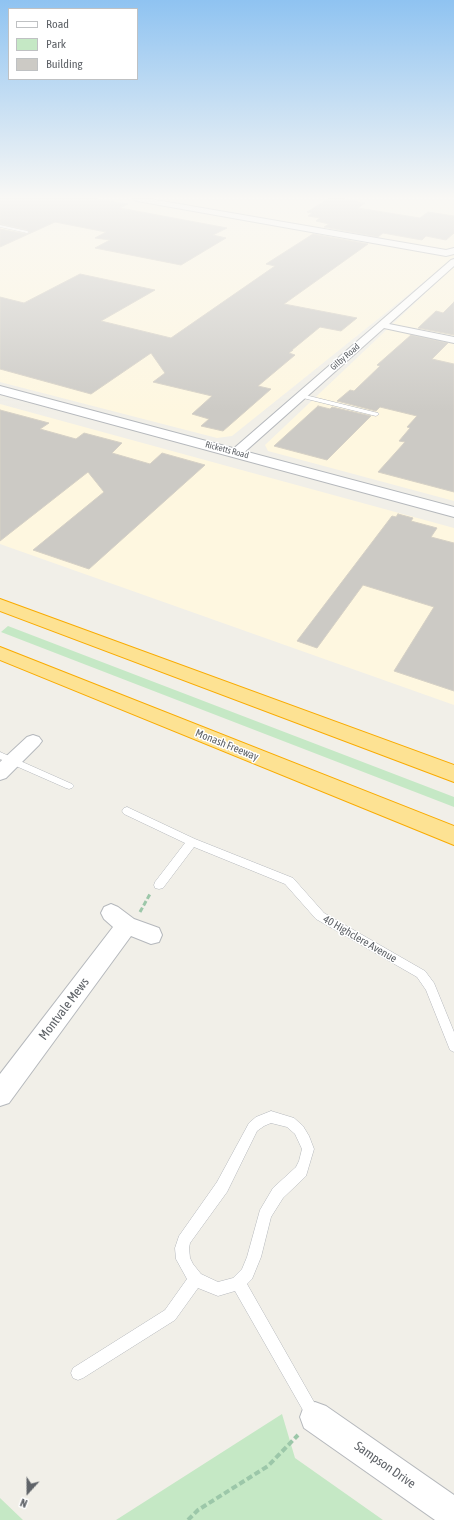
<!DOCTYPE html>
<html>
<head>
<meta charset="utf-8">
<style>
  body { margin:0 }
  #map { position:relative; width:454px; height:1520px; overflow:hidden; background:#f1efe8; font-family:"Asap Condensed",sans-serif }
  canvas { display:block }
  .legend { position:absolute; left:8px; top:8px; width:130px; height:72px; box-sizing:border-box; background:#fff; border:1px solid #bfc1c3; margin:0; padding:5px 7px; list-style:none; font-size:12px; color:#5f6368 }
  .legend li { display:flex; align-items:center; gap:8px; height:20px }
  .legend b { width:20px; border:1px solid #bfc1c3 }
  .north { position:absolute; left:8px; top:1472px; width:40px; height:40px; -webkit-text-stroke:3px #fff; paint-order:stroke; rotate:201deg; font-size:11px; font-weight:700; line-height:16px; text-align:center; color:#5f6368 }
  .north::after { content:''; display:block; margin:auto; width:14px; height:18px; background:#5f6368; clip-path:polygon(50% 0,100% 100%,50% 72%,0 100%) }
</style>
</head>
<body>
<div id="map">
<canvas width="454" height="1520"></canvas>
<ul class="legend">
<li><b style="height:5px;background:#fff"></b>Road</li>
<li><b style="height:11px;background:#c5e8c5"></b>Park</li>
<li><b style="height:11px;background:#cccac5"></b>Building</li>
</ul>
<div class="north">N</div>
</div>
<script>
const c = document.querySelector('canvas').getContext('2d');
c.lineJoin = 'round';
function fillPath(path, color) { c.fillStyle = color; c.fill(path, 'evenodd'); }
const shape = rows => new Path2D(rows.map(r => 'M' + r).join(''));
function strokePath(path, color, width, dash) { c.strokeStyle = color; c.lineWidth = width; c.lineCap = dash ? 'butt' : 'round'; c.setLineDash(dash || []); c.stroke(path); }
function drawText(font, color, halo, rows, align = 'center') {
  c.font = font + ' "Asap Condensed",sans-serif'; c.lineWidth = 3; c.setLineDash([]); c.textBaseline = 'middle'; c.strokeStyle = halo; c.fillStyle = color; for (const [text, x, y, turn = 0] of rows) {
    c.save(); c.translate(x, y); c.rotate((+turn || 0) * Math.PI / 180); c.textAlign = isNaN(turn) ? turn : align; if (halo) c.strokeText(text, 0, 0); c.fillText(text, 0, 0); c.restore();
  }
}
fillPath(shape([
  [0,199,454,199,454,258,232,436,217,438,0,382],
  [454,266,454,501,268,451,265,445],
  [0,404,454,528,454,705,0,544]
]), '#fef7e0');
fillPath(shape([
  [8,626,454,797,454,807,1,632],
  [282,1414,295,1458,383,1520,116,1520],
  [0,1498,23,1520,0,1520]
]), '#c5e8c5');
const building = shape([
  [0,199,98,199,128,204,120,208,227,228,213,235,226,238,181,265,95,248,110,240,95,238,106,232,55,222,0,247,0,229,27,234,30,233,27,230,0,224,0,199],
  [328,199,345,199,365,203,358,208,420,218,428,212,454,216,454,233,446,240,426,236,422,240,383,233,378,237,324,227,329,224,316,221,320,218,308,216,312,213,307,212,328,199],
  [313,234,368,244,284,304,357,318,341,331,320,327,292,350,293,350,289,353,295,355,258,386,271,389,223,431,201,426,209,419,192,414,212,396,153,382,165,373,151,353,91,394,0,369,0,297,24,303,80,274,155,290,101,321,171,338,275,266,266,264,313,234],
  [454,302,454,335,418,328,436,311,443,313,454,302],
  [411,335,448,343,432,359,454,364,454,492,378,472,405,442,399,441,410,428,407,427,417,416,380,407,376,411,337,401,350,390,354,391,380,366,377,365,411,335],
  [318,406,330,409,332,407,371,416,327,460,274,446,318,406],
  [0,410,49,423,40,429,76,439,84,433,122,443,112,453,150,464,162,453,205,465,89,569,33,550,104,492,88,472,0,541,0,410],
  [398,514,413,518,411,521,437,528,431,537,454,543,454,691,394,671,434,607,363,585,317,648,297,641,392,516,396,517,398,514]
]);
fillPath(building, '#cccac5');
strokePath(building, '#d6d1c6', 1);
const service = shape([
  [0,225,27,231,29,232,27,233,0,227,0,225],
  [301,394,378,413,379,414,376,416,299,397,298,396,301,394],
  [0,752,72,784,74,786,72,788,69,789,66,788,0,759,0,752],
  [127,807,195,839,293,878,324,913,425,971,434,983,454,1032,454,1052,450,1050,426,990,417,977,316,919,285,884,194,847,163,888,159,889,155,888,154,885,155,882,185,843,124,814,122,811,124,808,127,807],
  [271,1111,294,1118,303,1126,309,1136,314,1149,306,1176,283,1198,271,1217,261,1257,252,1279,247,1284,318,1409,321,1414,318,1419,313,1422,308,1419,235,1291,218,1296,198,1288,175,1320,83,1378,78,1380,73,1378,71,1373,73,1368,165,1310,187,1279,176,1259,175,1248,179,1236,217,1182,249,1123,256,1117,271,1111],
  [271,1123,287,1127,295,1134,302,1149,299,1161,296,1167,273,1188,260,1210,247,1257,242,1269,233,1278,218,1282,201,1274,193,1264,190,1258,189,1248,190,1243,227,1192,257,1131,264,1126,271,1123]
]);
const minor = shape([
  [133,199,150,199,446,250,454,248,454,254,446,256,137,201,133,199],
  [454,259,454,266,389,324,454,337,454,343,384,328,240,456,232,456,230,453,232,450,451,260,454,259],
  [33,735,39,737,42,741,39,745,6,778,0,780,0,762,27,737,33,735],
  [111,904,118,907,134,919,159,928,162,935,159,942,151,944,131,936,9,1103,0,1106,0,1074,113,927,104,919,101,913,104,907,111,904],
  [315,1402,326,1406,454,1495,454,1520,435,1520,304,1428,300,1417,304,1406,315,1402]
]);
const tertiary = shape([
  [0,386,454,507,454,517,0,394,0,386]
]);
const motorway = shape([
  [0,599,454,765,454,782,0,611,0,599],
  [0,647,454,826,454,845,0,660,0,647]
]);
strokePath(service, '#b5b8bc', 1);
strokePath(minor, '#b5b8bc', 2);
strokePath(tertiary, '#b5b8bc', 2);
strokePath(motorway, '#f9ab00', 2);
strokePath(shape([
  [140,912,150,894]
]), '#9cc7a9', 3, [5, 2.5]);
strokePath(shape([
  [188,1520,198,1510,268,1466,298,1435]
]), '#9cc7a9', 4, [6, 3]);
fillPath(service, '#fff');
fillPath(minor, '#fff');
fillPath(tertiary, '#fff');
fillPath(motorway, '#fde293');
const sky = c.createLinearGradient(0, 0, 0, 412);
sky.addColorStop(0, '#8fc3f1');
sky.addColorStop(0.48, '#f9f8f5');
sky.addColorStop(1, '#f9f8f500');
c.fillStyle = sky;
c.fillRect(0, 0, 454, 412);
drawText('9px', '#5f6368', '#fff', [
  ["Gilby Road",345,357,-41],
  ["Ricketts Road",227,450,15]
]);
drawText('11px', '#5f6368', '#fff', [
  ["Monash Freeway",227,745,22],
  ["40 Highclere Avenue",360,939,30]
]);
drawText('13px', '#5f6368', '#fff', [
  ["Montvale Mews",64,1009,-53],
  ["Sampson Drive",385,1465,35]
]);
</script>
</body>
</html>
